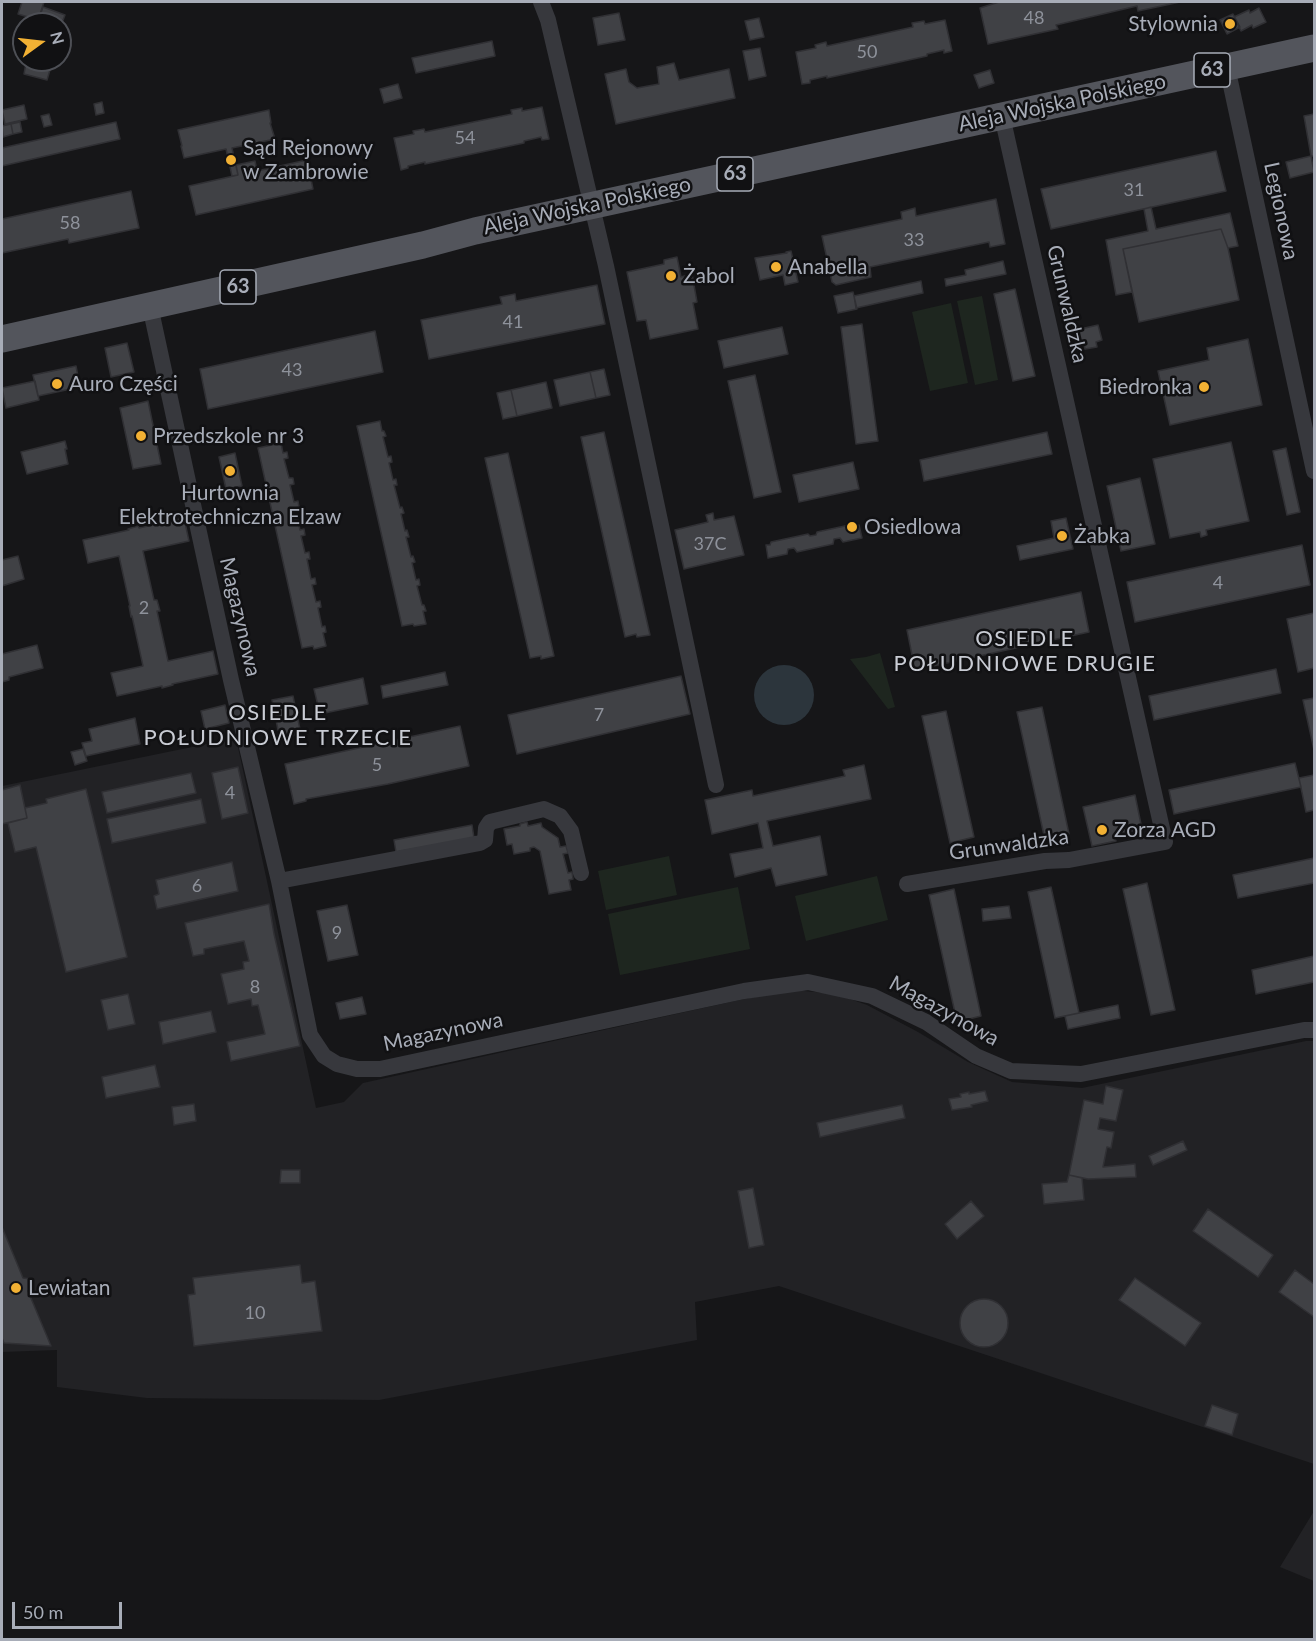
<!DOCTYPE html>
<html>
<head>
<meta charset="utf-8">
<style>
  body { margin:0 }
  #map { position:relative; width:1316px; height:1641px; overflow:hidden; background:#161618; font-family:Lato,sans-serif }
  canvas { display:block }
  .frame { position:absolute; inset:0; border:3px solid #a8adb8; pointer-events:none }
  .north { position:absolute; left:12px; top:12px; width:60px; height:60px; box-sizing:border-box; background:#111113; border:2px solid #4d4f55; border-radius:50%; rotate:75deg; font-size:16px; font-weight:700; line-height:24px; text-align:center; color:#a8adb8 }
  .north::after { content:''; display:block; margin:auto; width:21px; height:27px; background:#f2b134; clip-path:polygon(50% 0,100% 100%,50% 72%,0 100%) }
  .scale { position:absolute; left:12px; top:1602px; width:110px; height:27px; box-sizing:border-box; border:3px solid #a8adb8; border-top:0; padding-left:8px; font-size:18px; line-height:21px; white-space:nowrap; color:#a8adb8; -webkit-text-stroke:4px #111113; paint-order:stroke }
</style>
</head>
<body>
<div id="map">
<canvas width="1316" height="1641"></canvas>
<div class="frame"></div>
<div class="north">N</div>
<div class="scale">50 m</div>
</div>
<script>
const c = document.querySelector('canvas').getContext('2d');
c.lineJoin = 'round';
function fillPath(path, color) { c.fillStyle = color; c.fill(path, 'evenodd'); }
const shape = rows => new Path2D(rows.map(r => 'M' + r).join(''));
function strokePath(path, color, width, dash) { c.strokeStyle = color; c.lineWidth = width; c.lineCap = dash ? 'butt' : 'round'; c.setLineDash(dash || []); c.stroke(path); }
function drawText(font, color, halo, rows, align = 'center') {
  c.font = font + ' Lato,sans-serif'; c.lineWidth = 5; c.setLineDash([]); c.textBaseline = 'middle'; c.strokeStyle = halo; c.fillStyle = color; for (const [text, x, y, turn = 0] of rows) {
    c.save(); c.translate(x, y); c.rotate((+turn || 0) * Math.PI / 180); c.textAlign = isNaN(turn) ? turn : align; if (halo) c.strokeText(text, 0, 0); c.fillText(text, 0, 0); c.restore();
  }
}
fillPath(shape([
  [236,738,316,1108,344,1102,363,1083,744,999,794,990,836,994,867,1005,918,1032,968,1062,1012,1082,1082,1088,1306,1041,1314,1041,1314,1464,779,1286,695,1302,697,1340,379,1400,147,1398,57,1387,57,1350,2,1352,2,786],
  [1314,1511,1314,1581,1280,1567]
]), '#222225');
fillPath(shape([
  [982,296,998,380,975,385,957,301],
  [951,303,968,383,930,391,912,312],
  [880,653,895,707,888,709,850,659,866,657],
  [669,856,677,895,606,910,598,871],
  [877,876,888,920,806,941,795,896],
  [738,887,750,949,620,975,608,914]
]), '#1e261f');
fillPath(shape([
  '754 695a30 30 0 1 1 60 0a30 30 0 1 1-60 0Z'
]), '#2c353c');
const building = shape([
  [22,2,44,2,38,20,18,14,22,2],
  [999,2,1180,2,1138,11,1137,6,1056,25,1058,29,988,44,980,8,999,2],
  [43,7,65,15,60,28,60,24,37,24,43,7],
  [1259,8,1266,22,1253,28,1252,25,1241,31,1234,17,1249,10,1250,13,1259,8],
  [619,13,625,40,598,45,593,18,619,13],
  [1233,14,1240,27,1227,34,1220,20,1233,14],
  [759,18,764,37,750,40,745,21,759,18],
  [945,20,952,51,944,53,944,50,927,54,927,56,827,78,827,76,810,80,810,83,802,84,796,52,816,48,815,45,826,42,827,46,913,27,912,23,924,21,925,24,945,20],
  [492,41,495,56,416,73,412,58,492,41],
  [760,48,766,76,749,80,743,51,760,48],
  [26,63,50,70,47,80,24,74,26,63],
  [674,63,679,80,729,69,735,98,616,124,605,74,626,69,629,82,637,88,659,84,657,67,674,63],
  [990,70,994,83,979,88,974,75,990,70],
  [398,84,402,98,384,103,380,89,398,84],
  [102,102,104,113,96,115,94,104,102,102],
  [24,105,27,119,5,124,2,110,24,105],
  [542,107,549,139,542,140,541,137,524,141,524,143,425,164,425,162,408,166,408,168,401,170,394,138,414,134,413,131,424,129,425,132,512,114,511,110,522,108,522,111,542,107],
  [269,110,271,123,270,123,275,139,232,148,238,175,232,176,226,149,184,158,181,146,182,146,178,130,269,110],
  [49,114,52,125,44,127,41,116,49,114],
  [1314,114,1314,156,1311,156,1304,116,1314,114],
  [20,122,22,132,13,134,11,124,20,122],
  [116,122,120,139,2,166,2,148,116,122],
  [11,124,13,134,3,137,2,126,11,124],
  [1216,151,1226,191,1051,229,1041,189,1216,151],
  [1311,156,1314,172,1290,178,1286,162,1311,156],
  [307,160,313,189,196,215,189,186,238,175,236,165,255,161,257,171,307,160],
  [131,191,139,228,69,243,68,239,2,253,2,219,131,191],
  [996,199,1005,244,990,247,989,242,870,267,871,277,836,285,832,282,822,236,902,219,901,212,915,208,916,216,996,199],
  [1151,207,1156,229,1230,213,1238,246,1228,248,1221,229,1123,249,1132,292,1116,295,1106,240,1148,231,1144,209,1151,207],
  [1221,229,1228,248,1239,300,1139,322,1123,249,1221,229],
  [791,251,798,282,785,285,783,275,760,280,755,258,787,253,786,252,791,251],
  [677,257,681,277,692,274,697,302,693,303,698,329,650,339,646,320,637,321,627,272,664,264,664,260,677,257],
  [1003,261,1006,274,946,286,945,279,966,275,965,270,1003,261],
  [921,281,923,293,856,308,854,296,921,281],
  [597,285,605,324,429,359,421,320,502,304,500,297,515,294,516,301,597,285],
  [1015,289,1035,376,1013,381,994,294,1015,289],
  [853,292,857,309,838,313,834,296,853,292],
  [862,324,878,441,856,444,841,327,862,324],
  [1098,325,1102,340,1096,342,1097,347,1085,349,1084,344,1079,345,1076,330,1098,325],
  [782,327,788,354,724,368,718,341,782,327],
  [375,331,383,372,208,409,200,369,375,331],
  [1248,339,1262,405,1170,425,1158,371,1209,360,1207,348,1248,339],
  [127,343,134,372,111,377,105,348,127,343],
  [76,366,80,387,38,396,33,375,76,366],
  [604,369,610,395,596,398,590,372,604,369],
  [590,372,596,398,560,406,554,380,590,372],
  [755,375,781,492,754,498,728,381,755,375],
  [35,381,39,400,6,408,2,388,35,381],
  [546,382,552,408,517,416,511,390,546,382],
  [511,390,517,416,503,419,497,393,511,390],
  [148,401,161,464,133,469,120,408,148,401],
  [380,421,382,431,384,431,386,436,383,437,388,457,391,456,392,462,389,463,393,480,396,479,397,485,394,485,400,508,402,507,404,513,401,514,405,531,407,530,409,537,406,537,411,557,413,556,415,562,412,563,416,580,419,579,420,585,417,586,422,605,424,605,426,611,423,611,426,624,414,626,413,624,402,626,357,426,380,421],
  [604,432,650,635,637,637,636,634,625,637,581,437,604,432],
  [1047,432,1052,454,924,481,920,460,1047,432],
  [65,441,67,449,65,449,68,464,27,474,21,452,65,441],
  [1231,442,1249,521,1206,530,1207,535,1201,537,1200,532,1170,538,1153,459,1231,442],
  [281,443,283,453,287,452,288,458,284,459,289,478,293,478,294,484,290,485,294,502,298,501,299,507,295,508,300,530,304,529,305,535,301,536,305,553,309,552,310,559,307,559,311,579,315,578,316,584,312,585,316,602,320,601,321,607,318,608,322,627,325,626,326,632,323,633,326,646,314,649,313,646,302,648,258,448,281,443],
  [1286,448,1300,512,1287,515,1273,451,1286,448],
  [235,453,242,486,226,489,219,457,235,453],
  [508,453,554,656,541,659,541,656,530,658,485,458,508,453],
  [853,462,859,489,799,502,793,475,853,462],
  [1140,478,1155,544,1121,551,1107,486,1140,478],
  [713,513,714,520,734,516,744,555,684,569,675,530,708,522,706,515,713,513],
  [184,518,189,541,143,551,154,600,157,600,160,611,157,611,168,661,213,651,218,674,172,684,173,685,162,688,162,686,117,696,111,673,143,666,132,616,131,617,129,606,130,606,119,556,88,563,83,540,129,530,128,529,138,526,139,528,184,518],
  [1066,518,1073,549,1020,560,1017,546,1054,538,1051,521,1066,518],
  [854,524,856,526,859,525,862,538,843,542,840,538,834,539,833,544,797,552,794,548,788,549,787,554,768,558,766,545,770,545,771,542,808,534,810,536,816,535,817,532,854,524],
  [1302,545,1310,585,1135,622,1127,582,1302,545],
  [18,556,24,579,2,586,2,560,18,556],
  [1081,592,1089,632,915,670,907,630,1081,592],
  [1314,613,1314,668,1298,672,1287,619,1314,613],
  [37,645,43,668,9,677,9,680,2,682,2,654,37,645],
  [1276,669,1281,693,1154,720,1149,696,1276,669],
  [445,672,448,685,383,698,381,686,445,672],
  [681,676,690,714,517,754,508,715,681,676],
  [363,678,368,704,320,714,314,689,363,678],
  [293,696,301,734,286,737,284,729,278,730,272,700,293,696],
  [1314,698,1314,750,1303,700,1314,698],
  [225,705,229,723,205,729,201,711,225,705],
  [1042,707,1069,834,1045,840,1017,712,1042,707],
  [946,711,974,837,950,843,922,716,946,711],
  [135,718,140,744,86,756,82,743,92,741,89,729,135,718],
  [460,726,469,766,388,784,306,799,306,801,294,804,285,764,460,726],
  [83,749,87,761,75,765,71,752,83,749],
  [1295,763,1301,787,1174,814,1169,790,1295,763],
  [864,765,871,799,767,821,773,846,820,836,827,875,776,886,771,868,735,877,730,854,763,848,758,823,712,834,705,800,752,790,753,796,845,776,843,770,864,765],
  [238,767,248,813,222,819,212,773,238,767],
  [191,773,196,793,107,813,102,792,191,773],
  [1314,775,1314,810,1306,812,1299,778,1314,775],
  [20,785,27,818,2,824,2,790,20,785],
  [86,789,127,957,66,972,36,847,15,852,8,823,27,818,25,808,47,803,46,799,86,789],
  [1135,795,1142,829,1114,835,1116,841,1092,846,1083,807,1135,795],
  [201,799,206,823,112,843,107,819,201,799],
  [527,822,528,826,541,823,542,827,558,838,560,847,566,846,568,853,563,854,568,873,572,872,573,879,569,880,571,890,549,894,540,851,534,847,530,848,530,851,514,854,512,844,507,845,504,829,520,826,520,824,527,822],
  [472,825,474,838,396,852,394,840,472,825],
  [1314,858,1314,883,1238,898,1233,875,1314,858],
  [232,862,238,891,157,909,154,896,159,894,156,880,232,862],
  [1147,883,1175,1010,1151,1015,1123,889,1147,883],
  [1051,887,1079,1013,1055,1018,1028,892,1051,887],
  [954,889,981,1016,957,1022,929,895,954,889],
  [269,904,274,934,300,1046,231,1061,227,1042,265,1034,258,1005,252,1006,251,999,228,1004,221,974,244,969,243,962,249,961,244,941,204,949,204,954,193,956,185,923,269,904],
  [347,905,358,955,328,961,317,911,347,905],
  [1009,906,1011,918,983,921,982,909,1009,906],
  [1314,956,1314,982,1256,994,1252,970,1314,956],
  [128,994,135,1024,108,1030,101,1000,128,994],
  [362,997,366,1014,340,1019,336,1003,362,997],
  [1118,1005,1120,1018,1068,1029,1065,1016,1118,1005],
  [211,1011,216,1032,163,1044,159,1022,211,1011],
  [155,1065,160,1087,106,1098,102,1077,155,1065],
  [1106,1086,1123,1090,1116,1121,1100,1118,1098,1129,1114,1132,1111,1148,1107,1147,1103,1167,1135,1164,1136,1177,1088,1179,1069,1175,1084,1100,1103,1104,1106,1086],
  [985,1091,988,1101,971,1105,972,1107,952,1110,949,1099,961,1097,960,1094,969,1092,969,1094,985,1091],
  [194,1104,196,1121,174,1125,172,1107,194,1104],
  [902,1105,905,1118,820,1137,817,1123,902,1105],
  [1183,1141,1187,1150,1153,1165,1149,1156,1183,1141],
  [281,1170,300,1170,300,1183,280,1183,281,1170],
  [1069,1175,1082,1178,1084,1200,1044,1204,1042,1184,1067,1182,1069,1175],
  [753,1188,764,1245,749,1248,738,1191,753,1188],
  [971,1201,984,1216,957,1239,945,1224,971,1201],
  [1208,1209,1273,1255,1258,1277,1193,1231,1208,1209],
  [2,1227,23,1278,31,1279,33,1284,28,1291,51,1346,4,1343,2,1338,2,1227],
  [300,1265,302,1283,315,1281,322,1331,194,1346,188,1295,195,1294,193,1278,300,1265],
  [1295,1270,1314,1284,1314,1317,1279,1292,1295,1270],
  [1135,1278,1201,1323,1185,1346,1119,1300,1135,1278],
  '960 1323a24 24 0 1 1 48 0a24 24 0 1 1-48 0Z',
  [1212,1405,1238,1414,1232,1435,1205,1426,1212,1405]
]);
fillPath(building, '#404145');
strokePath(building, '#303034', 1.5);
strokePath(shape([
  [541,2,548,20,606,266,716,785],
  [1227,67,1314,471],
  [150,306,231,680,279,881,310,1035,324,1056,337,1064,357,1069,380,1069,744,991,808,982,872,996,926,1022,976,1056,1011,1071,1081,1074,1304,1030,1314,1030],
  [279,881,480,843,485,840,486,828,490,822,544,809,560,816,571,831,581,873],
  [907,884,1045,861,1069,860,1165,842,1002,116]
]), '#37383d', 16);
strokePath(shape([
  [2,339,423,245,475,231,1314,48]
]), '#53555c', 27);
for (const [x, y, r, color] of [
  [1230,24,6,"#f2b134"],
  [231,160,6,"#f2b134"],
  [776,267,6,"#f2b134"],
  [671,276,6,"#f2b134"],
  [57,384,6,"#f2b134"],
  [1204,387,6,"#f2b134"],
  [141,436,6,"#f2b134"],
  [230,471,6,"#f2b134"],
  [852,527,6,"#f2b134"],
  [1062,536,6,"#f2b134"],
  [1102,830,6,"#f2b134"],
  [16,1288,6,"#f2b134"]
]) { const dot = new Path2D(); dot.arc(x, y, r, 0, 2 * Math.PI); c.fillStyle = color; c.fill(dot); strokePath(dot, '#111113', 2); }
drawText('18px', '#8e929b', null, [
  ["48",1034,18],
  ["50",867,52],
  ["54",465,138],
  ["31",1134,190],
  ["58",70,223],
  ["33",914,240],
  ["41",513,322],
  ["43",292,370],
  ["37C",710,544],
  ["4",1218,583],
  ["2",144,608],
  ["7",599,715],
  ["5",377,765],
  ["4",230,793],
  ["6",197,886],
  ["9",337,933],
  ["8",255,987],
  ["10",255,1313]
]);
for (const [x, y, w] of [
  [1212,70,36],
  [735,174,36],
  [238,287,36]
]) { const box = new Path2D(); box.roundRect(x - w / 2, y - 17, w, 34, 4.5); c.fillStyle = '#111113'; c.fill(box); strokePath(box, '#a8adb8', 1.5); }
drawText('bold 20px', '#a8adb8', null, [
  ["63",1212,70],
  ["63",735,174],
  ["63",238,287]
]);
drawText('21px', '#a8adb8', '#111113', [
  ["Stylownia",1218,24,"right"],
  ["Sąd Rejonowy",243,148],
  ["w Zambrowie",243,172],
  ["Anabella",788,267],
  ["Żabol",683,276],
  ["Auro Części",69,384],
  ["Biedronka",1192,387,"right"],
  ["Przedszkole nr 3",153,436],
  ["Hurtownia",230,493,"center"],
  ["Elektrotechniczna Elzaw",230,517,"center"],
  ["Osiedlowa",864,527],
  ["Żabka",1074,536],
  ["Zorza AGD",1114,830],
  ["Lewiatan",28,1288]
], 'left');
drawText('21px', '#a8adb8', '#111113', [
  ["Aleja Wojska Polskiego",1062,103,-12],
  ["Aleja Wojska Polskiego",587,206,-12],
  ["Legionowa",1281,211,78],
  ["Grunwaldzka",1067,304,77],
  ["Magazynowa",240,617,77],
  ["Grunwaldzka",1009,845,-8],
  ["Magazynowa",944,1011,29],
  ["Magazynowa",443,1032,-12]
]);
c.letterSpacing = '1.5px';
drawText('22px', '#c9ccd4', '#111113', [
  ["OSIEDLE",1025,639],
  ["POŁUDNIOWE DRUGIE",1025,664],
  ["OSIEDLE",278,713],
  ["POŁUDNIOWE TRZECIE",278,738]
]);
c.letterSpacing = '0px';
</script>
</body>
</html>
